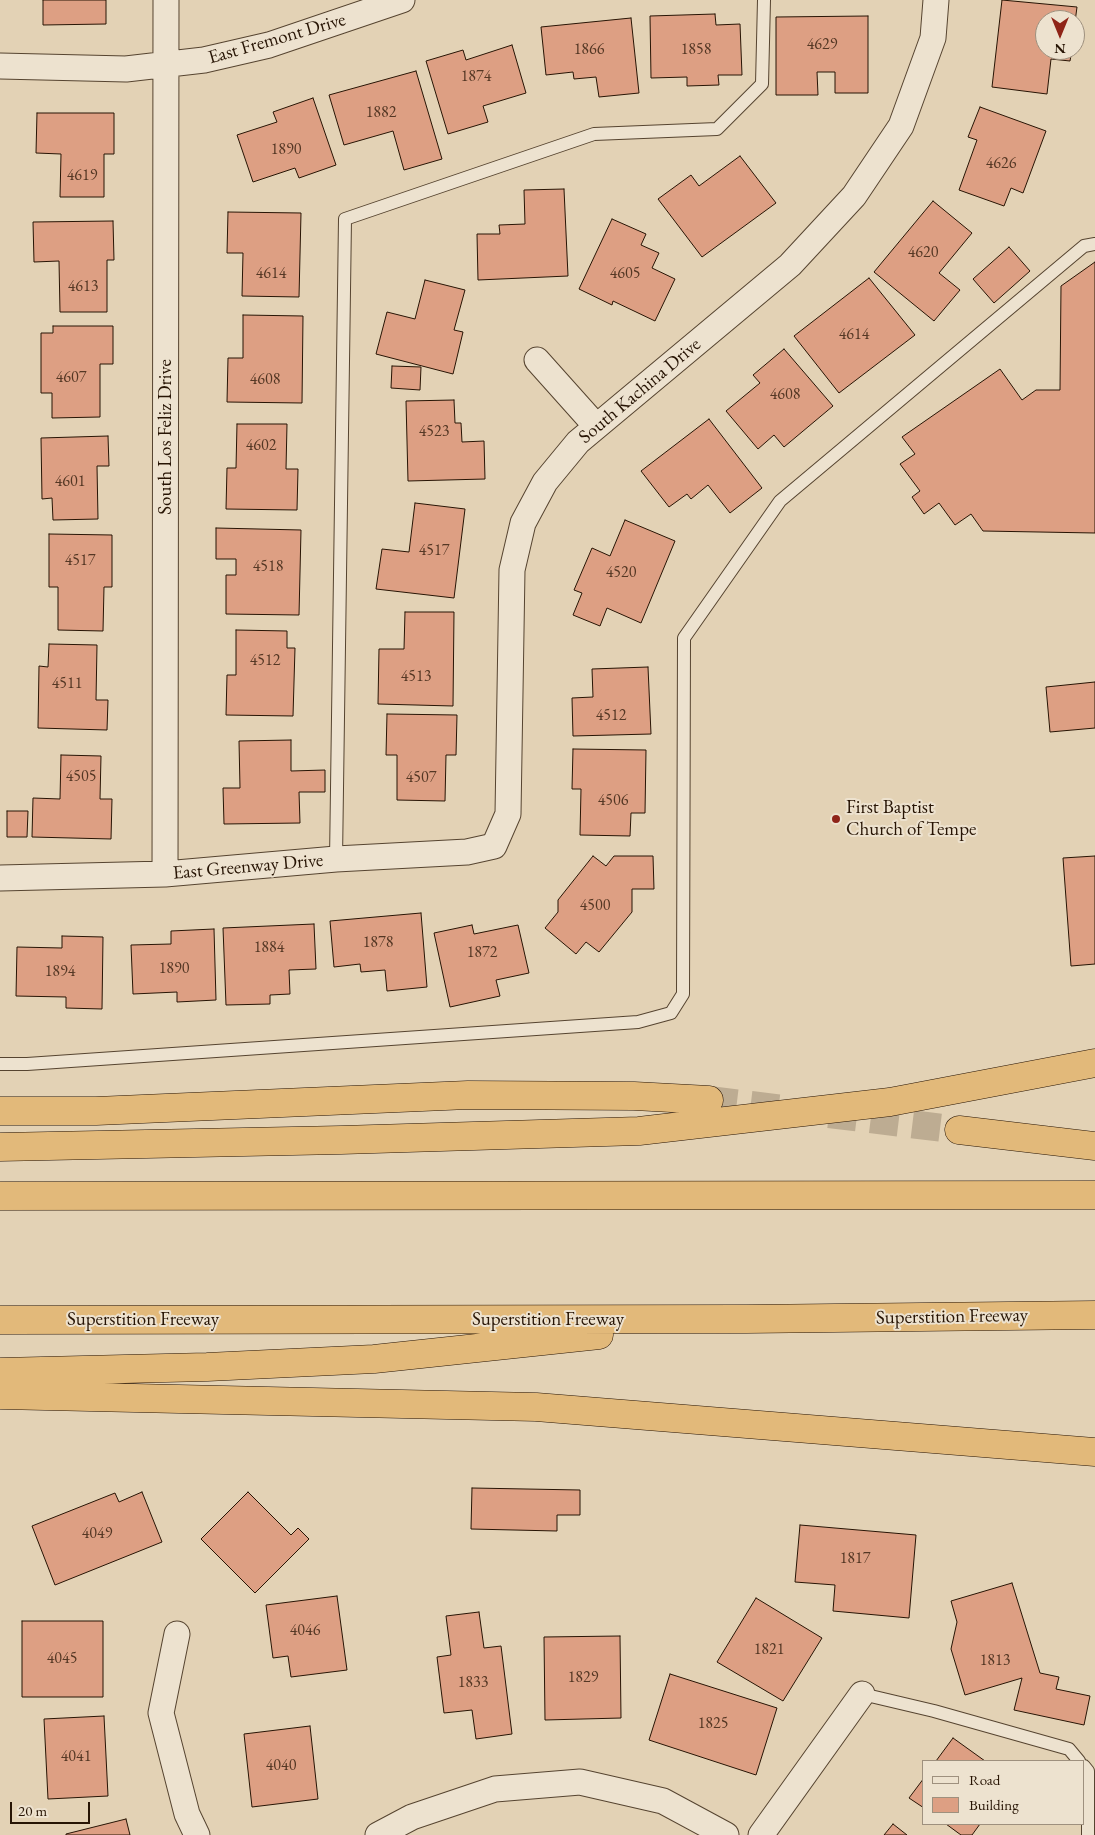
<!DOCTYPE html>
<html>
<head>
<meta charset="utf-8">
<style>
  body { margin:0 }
  #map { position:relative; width:1095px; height:1835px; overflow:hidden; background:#e3d2b5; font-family:"EB Garamond",serif }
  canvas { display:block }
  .legend { position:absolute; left:922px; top:1760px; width:162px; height:65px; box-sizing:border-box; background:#ede2cf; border:1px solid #9e907e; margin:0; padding:6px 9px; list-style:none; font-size:15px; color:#271404 }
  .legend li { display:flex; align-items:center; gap:10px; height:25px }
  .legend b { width:25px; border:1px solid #9e907e }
  .north { position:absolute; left:1035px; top:10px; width:50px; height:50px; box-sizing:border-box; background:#ede2cf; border:1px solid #9e907e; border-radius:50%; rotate:180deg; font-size:14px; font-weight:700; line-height:20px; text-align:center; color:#271404 }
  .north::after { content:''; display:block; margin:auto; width:18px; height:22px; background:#8f2418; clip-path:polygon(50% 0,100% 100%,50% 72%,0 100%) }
  .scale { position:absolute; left:10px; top:1802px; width:80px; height:22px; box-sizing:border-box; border:2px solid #271404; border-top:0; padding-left:6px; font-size:15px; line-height:18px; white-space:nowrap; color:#271404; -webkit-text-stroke:4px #ede2cf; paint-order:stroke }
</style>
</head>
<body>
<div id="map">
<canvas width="1095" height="1835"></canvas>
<ul class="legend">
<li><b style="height:6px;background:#ede2cf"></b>Road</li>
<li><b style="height:14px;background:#dd9f83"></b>Building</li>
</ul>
<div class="north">N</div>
<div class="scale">20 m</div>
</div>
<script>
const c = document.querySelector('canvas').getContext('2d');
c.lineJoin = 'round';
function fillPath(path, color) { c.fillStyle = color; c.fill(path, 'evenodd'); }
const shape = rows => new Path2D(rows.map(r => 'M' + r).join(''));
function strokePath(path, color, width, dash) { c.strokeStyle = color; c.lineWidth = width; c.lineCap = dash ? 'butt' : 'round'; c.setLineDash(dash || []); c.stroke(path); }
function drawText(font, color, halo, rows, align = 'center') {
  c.font = font + ' "EB Garamond",serif'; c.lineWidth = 4; c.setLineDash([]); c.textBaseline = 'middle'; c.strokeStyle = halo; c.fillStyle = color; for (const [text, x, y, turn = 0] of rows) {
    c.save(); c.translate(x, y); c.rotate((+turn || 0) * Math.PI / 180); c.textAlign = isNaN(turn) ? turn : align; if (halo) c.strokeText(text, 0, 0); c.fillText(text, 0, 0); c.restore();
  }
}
const building = shape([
  [43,0,106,0,106,24,43,25,43,0],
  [1002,0,1077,7,1075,22,1075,20,1045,20,1045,50,1072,50,1070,61,1051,59,1047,94,992,87,1002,0],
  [715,14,716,25,740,24,742,75,718,75,719,85,687,86,687,77,651,78,650,16,715,14],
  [868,16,868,93,835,93,835,72,817,72,818,95,776,95,776,17,868,16],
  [631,18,639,93,599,97,596,77,574,79,573,72,546,75,541,27,631,18],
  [512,45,526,93,483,106,488,122,448,134,426,61,463,50,466,60,512,45],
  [416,71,442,159,404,170,393,131,344,145,329,95,416,71],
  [313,98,336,165,299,178,295,168,253,182,237,135,277,122,273,112,313,98],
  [980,107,1046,131,1023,193,1011,188,1004,206,959,190,977,140,968,137,980,107],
  [37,113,114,113,114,154,104,154,104,197,60,197,61,154,36,153,37,113],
  [740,156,776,203,702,257,658,199,691,175,699,186,740,156],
  [564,189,568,276,478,280,477,234,500,234,499,225,525,224,524,190,564,189],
  [933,201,972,233,939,273,960,290,934,321,874,272,933,201],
  [228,212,301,213,299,297,242,296,243,253,227,253,228,212],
  [612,219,646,234,641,245,659,253,652,268,675,279,655,321,613,301,612,305,579,289,612,219],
  [113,221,114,260,107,260,107,312,60,312,59,261,34,262,33,222,113,221],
  [1009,247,1030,271,994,303,973,279,1009,247],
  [1095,262,1095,533,983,531,971,514,955,525,939,503,924,514,912,497,920,491,900,464,915,454,902,437,1000,369,1022,400,1036,390,1060,390,1061,286,1095,262],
  [869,278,915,335,839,393,794,336,869,278],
  [425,280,465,290,454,330,463,332,453,374,376,354,387,312,415,319,425,280],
  [243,315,303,316,302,403,227,402,228,358,243,358,243,315],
  [53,326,113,326,113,364,100,364,100,417,52,418,52,393,41,393,41,333,53,333,53,326],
  [784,349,833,406,784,447,774,435,758,449,726,411,760,383,753,375,784,349],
  [392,366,421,367,420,390,391,388,392,366],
  [454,400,455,423,461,423,462,442,484,441,485,479,408,481,406,401,454,400],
  [709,419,762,488,730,513,708,485,691,499,687,494,669,507,641,471,709,419],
  [237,424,287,424,286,469,298,469,297,510,226,509,227,468,236,468,237,424],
  [108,436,109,466,97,466,98,519,53,520,52,498,42,499,41,438,108,436],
  [415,503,465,509,454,598,376,589,382,549,409,552,415,503],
  [625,520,675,541,641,623,607,608,600,626,573,615,582,593,574,590,592,548,610,556,625,520],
  [216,528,301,530,299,615,226,614,226,575,236,575,236,559,216,559,216,528],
  [49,534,112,535,112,587,104,587,103,631,58,630,58,587,49,587,49,534],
  [405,612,454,612,453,706,378,704,379,649,404,649,405,612],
  [236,630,287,631,287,648,295,648,293,716,226,715,227,675,236,675,236,630],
  [49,644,97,645,96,700,108,700,107,730,38,728,39,666,48,667,49,644],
  [648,667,651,734,573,736,572,698,593,697,592,669,648,667],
  [1095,682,1095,728,1050,732,1046,687,1095,682],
  [387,714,457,715,456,755,446,755,445,801,397,800,397,755,386,755,387,714],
  [291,740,291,771,325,770,325,792,299,792,300,823,224,824,223,788,240,788,239,741,291,740],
  [573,749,646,750,645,813,631,813,630,836,580,835,581,789,572,789,573,749],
  [61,755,101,756,100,799,112,799,111,839,32,837,33,798,60,799,61,755],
  [7,811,28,811,27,837,7,837,7,811],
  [593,856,606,866,614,856,653,856,654,889,632,889,632,912,599,952,586,942,576,954,545,928,558,912,558,900,593,856],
  [1095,856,1095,964,1071,966,1063,858,1095,856],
  [421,913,427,987,387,991,385,970,361,972,360,964,334,967,330,921,421,913],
  [314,924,316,969,289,970,290,994,270,995,270,1004,226,1005,223,928,314,924],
  [472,925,474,934,518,925,529,973,496,980,500,996,450,1007,434,933,472,925],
  [214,929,216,1000,177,1002,177,992,133,994,131,945,171,944,171,931,214,929],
  [62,936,103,937,102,1009,66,1008,66,997,16,996,17,947,62,948,62,936],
  [472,1488,580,1490,580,1515,557,1515,557,1531,471,1529,472,1488],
  [142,1492,162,1542,55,1585,32,1526,115,1493,119,1502,142,1492],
  [248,1492,291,1535,298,1528,309,1539,255,1593,201,1539,248,1492],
  [800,1525,916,1535,909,1618,833,1611,835,1585,795,1582,800,1525],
  [1012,1583,1040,1673,1059,1677,1056,1689,1090,1696,1084,1725,1014,1710,1022,1678,965,1695,951,1649,957,1622,951,1601,1012,1583],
  [337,1596,347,1670,291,1677,288,1656,273,1658,266,1605,337,1596],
  [756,1598,822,1638,783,1701,717,1662,756,1598],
  [479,1612,484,1648,501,1646,512,1734,476,1739,472,1710,444,1713,437,1657,451,1655,446,1616,479,1612],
  [22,1621,103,1621,103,1697,22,1697,22,1621],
  [620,1636,621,1718,545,1720,544,1637,620,1636],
  [670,1674,777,1708,756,1775,649,1740,670,1674],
  [104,1716,108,1796,48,1799,44,1719,104,1716],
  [310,1726,318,1799,252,1807,244,1734,310,1726],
  [953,1738,985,1761,936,1761,953,1738],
  [924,1778,924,1808,909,1798,924,1778],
  [126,1819,130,1835,66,1835,66,1834,126,1819],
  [893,1824,907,1835,884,1835,893,1824],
  [946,1824,980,1824,972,1835,961,1835,946,1824]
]);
fillPath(building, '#dd9f83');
strokePath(building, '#271404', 1);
strokePath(shape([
  [709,1100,784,1109],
  [829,1114,959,1130]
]), '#bdac92', 28, [28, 14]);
const lane = shape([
  [336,859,345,219,594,134,717,129,762,84,764,0],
  [0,1064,27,1064,638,1022,671,1013,683,994,684,638,780,501,1084,246,1095,244],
  [862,1694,934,1711,1069,1749,1079,1761],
  [1084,1766,1088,1771,1088,1835]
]);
const street = shape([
  [0,66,126,69,204,60,269,45,402,0],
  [537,360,596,426],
  [165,874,166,0],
  [0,878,165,874,336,859,467,852,494,846,508,814,512,570,523,523,545,482,578,442,790,265,854,196,901,126,933,38,936,0],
  [177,1634,161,1713,187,1814,197,1835],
  [378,1835,412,1817,495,1789,580,1782,663,1801,726,1835],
  [761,1835,862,1694]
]);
const highway = shape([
  [0,1111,96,1111,468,1095,634,1096,709,1100],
  [959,1130,1095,1146],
  [0,1147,341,1140,639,1131,890,1102,1095,1063],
  [0,1196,1095,1195],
  [0,1320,747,1319,1095,1315],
  [0,1372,207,1367,374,1359,599,1335],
  [0,1395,536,1407,1095,1452]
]);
strokePath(lane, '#564430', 14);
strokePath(street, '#564430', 27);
strokePath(highway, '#271404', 29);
strokePath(lane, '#ede2cf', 12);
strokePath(street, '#ede2cf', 25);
strokePath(highway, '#e2b97a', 28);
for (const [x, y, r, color] of [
  [836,819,5,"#8f2418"]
]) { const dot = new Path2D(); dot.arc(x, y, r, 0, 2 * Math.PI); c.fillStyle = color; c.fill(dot); strokePath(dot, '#ede2cf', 2); }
drawText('16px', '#543724', null, [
  ["4629",822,45],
  ["1866",589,50],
  ["1858",696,50],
  ["1874",476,77],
  ["1882",381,113],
  ["1890",286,150],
  ["4626",1001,164],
  ["4619",82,176],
  ["4620",923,253],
  ["4614",271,274],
  ["4605",625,274],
  ["4613",83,287],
  ["4614",854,335],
  ["4607",71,378],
  ["4608",265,380],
  ["4608",785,395],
  ["4523",434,432],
  ["4602",261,446],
  ["4601",70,482],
  ["4517",434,551],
  ["4517",80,561],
  ["4518",268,567],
  ["4520",621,573],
  ["4512",265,661],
  ["4513",416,677],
  ["4511",67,684],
  ["4512",611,716],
  ["4505",81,777],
  ["4507",421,778],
  ["4506",613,801],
  ["4500",595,906],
  ["1878",378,943],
  ["1884",269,948],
  ["1872",482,953],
  ["1890",174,969],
  ["1894",60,972],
  ["4049",97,1534],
  ["1817",855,1559],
  ["4046",305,1631],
  ["1821",769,1650],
  ["4045",62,1659],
  ["1813",995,1661],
  ["1829",583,1678],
  ["1833",473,1683],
  ["1825",713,1724],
  ["4041",76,1757],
  ["4040",281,1766]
]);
drawText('19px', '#271404', '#ede2cf', [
  ["East Fremont Drive",277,39,-16],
  ["South Kachina Drive",640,391,-40],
  ["South Los Feliz Drive",166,437,-90],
  ["East Greenway Drive",248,867,-5],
  ["Superstition Freeway",952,1317,-1],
  ["Superstition Freeway",143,1320],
  ["Superstition Freeway",548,1320]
]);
drawText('19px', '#271404', '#ede2cf', [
  ["First Baptist",846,808],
  ["Church of Tempe",846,830]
], 'left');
</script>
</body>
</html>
